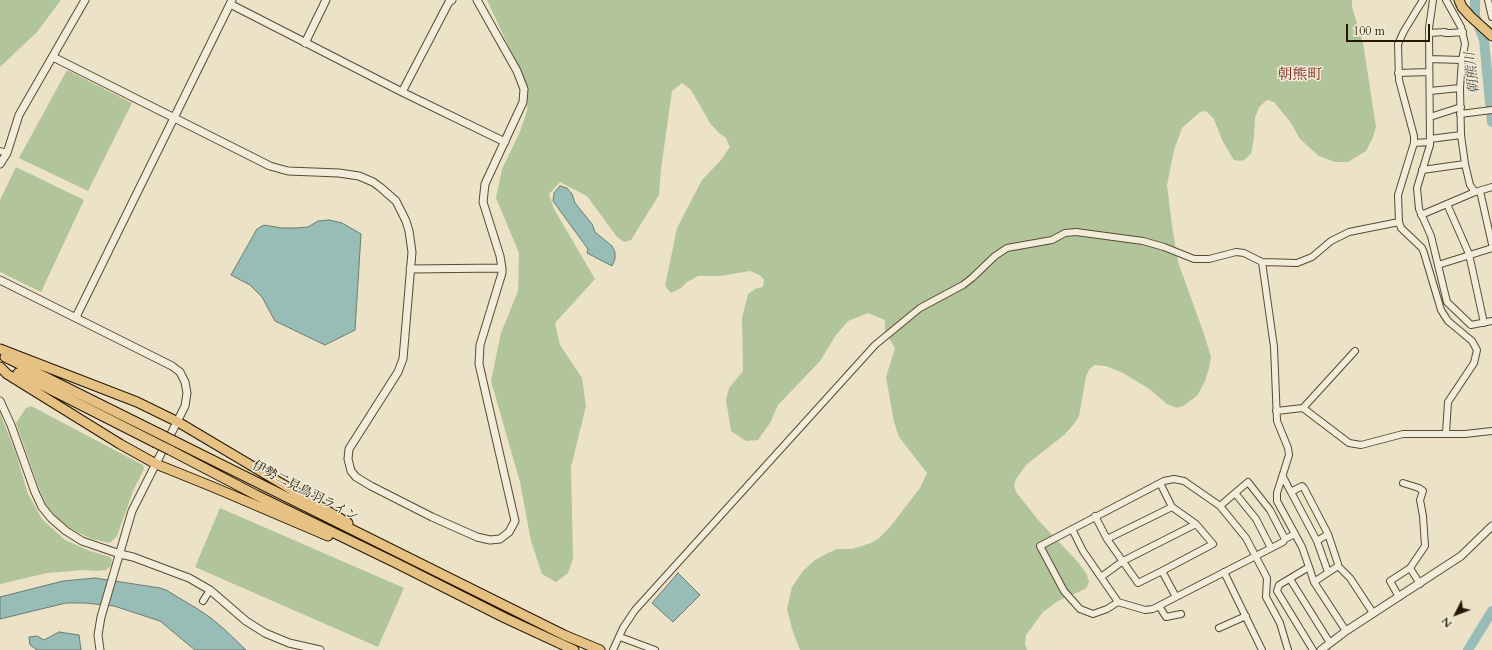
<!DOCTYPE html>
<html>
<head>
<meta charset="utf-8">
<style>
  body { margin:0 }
  #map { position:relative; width:1492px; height:650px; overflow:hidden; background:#ebe2c8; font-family:Cardo,serif }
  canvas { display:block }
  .north { position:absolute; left:1436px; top:594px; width:40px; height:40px; -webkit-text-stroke:3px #f2ecdb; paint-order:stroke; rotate:228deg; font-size:11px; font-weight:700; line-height:16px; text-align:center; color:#271700 }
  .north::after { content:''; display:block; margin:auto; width:14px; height:18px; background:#271700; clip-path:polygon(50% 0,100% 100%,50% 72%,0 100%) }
  .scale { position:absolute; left:1346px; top:24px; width:84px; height:18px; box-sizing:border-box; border:2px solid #271700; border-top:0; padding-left:5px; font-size:12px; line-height:14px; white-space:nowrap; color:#271700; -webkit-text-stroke:3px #f2ecdb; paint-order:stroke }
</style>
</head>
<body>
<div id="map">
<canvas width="1492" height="650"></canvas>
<div class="north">N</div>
<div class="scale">100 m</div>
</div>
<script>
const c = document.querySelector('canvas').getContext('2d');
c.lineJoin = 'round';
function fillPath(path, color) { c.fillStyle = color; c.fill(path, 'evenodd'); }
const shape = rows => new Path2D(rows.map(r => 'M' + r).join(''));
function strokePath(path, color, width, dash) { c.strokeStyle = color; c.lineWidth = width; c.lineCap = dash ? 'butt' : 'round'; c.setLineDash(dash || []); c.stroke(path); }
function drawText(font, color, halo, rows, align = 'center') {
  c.font = font + ' Cardo,"Noto Serif JP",serif'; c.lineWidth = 3; c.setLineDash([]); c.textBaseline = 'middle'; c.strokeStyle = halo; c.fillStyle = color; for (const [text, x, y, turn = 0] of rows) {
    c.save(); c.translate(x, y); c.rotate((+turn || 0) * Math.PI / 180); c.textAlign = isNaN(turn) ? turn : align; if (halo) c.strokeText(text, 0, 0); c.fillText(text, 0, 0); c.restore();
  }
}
fillPath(shape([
  [0,0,61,0,37,32,0,67],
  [487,0,1352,0,1352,7,1363,43,1376,127,1373,137,1366,151,1348,162,1335,162,1319,156,1300,139,1291,123,1274,102,1267,100,1259,107,1255,118,1254,138,1251,154,1244,160,1240,161,1234,160,1232,157,1222,140,1214,119,1206,111,1200,112,1182,128,1174,150,1167,185,1172,226,1178,262,1204,334,1211,357,1209,368,1205,381,1197,396,1183,406,1177,408,1167,404,1148,388,1123,373,1106,366,1094,365,1089,370,1086,376,1079,416,1074,424,1064,435,1026,465,1016,479,1014,486,1016,492,1039,521,1077,561,1086,573,1089,581,1087,587,1085,589,1058,601,1043,612,1026,635,1025,644,1027,650,800,650,792,629,787,609,792,587,803,571,815,560,828,553,837,549,852,549,871,543,879,538,890,527,920,488,927,473,899,437,894,422,886,377,895,348,885,331,885,320,868,313,848,321,836,335,820,361,778,405,770,423,758,440,746,441,731,431,726,400,729,388,743,371,742,318,748,294,755,289,763,287,764,280,760,275,750,271,720,276,698,276,687,282,681,288,671,293,665,286,677,228,702,180,721,160,730,147,726,138,719,133,710,123,691,90,682,83,672,91,661,169,659,195,631,240,624,242,617,237,587,196,560,182,549,194,554,209,595,279,555,323,560,345,582,378,586,406,571,467,573,559,568,573,556,582,542,574,531,541,520,482,491,381,501,333,518,291,519,253,496,198,502,169,519,134,527,111,528,88],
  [67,70,132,103,88,191,19,158],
  [16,167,84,200,41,292,0,272,0,200],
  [31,406,143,465,144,469,133,491,117,536,110,543,92,539,73,530,58,519,48,508,39,488,16,423,26,408],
  [0,413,16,454,28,494,42,519,65,540,90,551,110,557,112,560,111,566,106,570,95,571,83,570,47,573,0,584],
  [220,508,404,588,378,647,195,567]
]), '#b2c49a');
const water = shape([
  [560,186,567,188,572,194,575,203,592,224,595,232,612,246,615,252,615,259,612,266,587,253,588,249,553,201,554,193,560,186],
  [329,220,342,223,361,234,355,330,325,345,275,321,262,297,250,285,231,275,257,229,264,225,282,228,296,228,308,227,318,221,329,220],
  [678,573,700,595,673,622,652,603,678,573],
  [95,578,160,588,166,590,196,608,211,618,224,629,246,650,195,650,160,621,114,606,85,603,66,603,0,619,0,597,63,581,95,578],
  [59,632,79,635,81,650,37,650,30,645,29,637,37,636,44,640,59,632]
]);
fillPath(water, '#98bdb7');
strokePath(water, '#6b7b6e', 1);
strokePath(shape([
  [1475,0,1475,16,1484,40,1492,122],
  [1468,650,1492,611]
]), '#98bdb7', 10);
const minor = shape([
  [1423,0,1404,31,1398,44,1399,80,1414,136,1414,143,1398,195,1399,222,1401,228,1422,248,1424,253,1441,310,1448,321,1472,341,1477,350,1474,363,1448,402,1446,433],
  [1433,0,1429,28,1430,145,1417,188,1419,209,1431,236,1438,265,1492,248],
  [1446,0,1461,27,1465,44,1462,60,1460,88,1461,135,1465,164,1470,185,1475,192],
  [1488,0,1492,17],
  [1429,33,1445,32,1445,33,1450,33,1463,32],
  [1429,59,1462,60],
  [1398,73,1429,72],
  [1430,91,1460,88],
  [1460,114,1492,110],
  [1430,117,1461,107],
  [1430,139,1461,135],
  [1414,143,1430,142],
  [0,151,7,153],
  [1422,170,1465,164],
  [1480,191,1492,244],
  [1447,204,1469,254,1484,323],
  [1421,215,1475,192,1492,187],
  [1262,262,1274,347,1277,421,1288,448,1289,455,1277,493,1277,501,1295,534],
  [1438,265,1447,302,1471,325,1492,321],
  [1303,408,1355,351],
  [1276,411,1303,408,1349,443,1361,445,1403,434,1465,434,1492,431],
  [1283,477,1291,492,1302,486,1304,488,1328,534,1338,564,1338,566,1350,578,1373,613],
  [1403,483,1419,488,1423,491,1420,500,1423,516,1425,546,1410,568],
  [1291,492,1317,541],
  [1235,493,1248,482,1270,510,1285,539],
  [1220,506,1235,493,1256,519,1271,548],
  [1172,507,1196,524],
  [1095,516,1107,539,1138,583,1162,571],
  [1072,529,1083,551,1118,602,1145,610,1153,609,1176,597,1283,542,1285,539,1295,534,1302,547,1309,567],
  [1107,539,1172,507,1160,483],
  [1224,572,1262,650],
  [1328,572,1317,541,1328,534],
  [1101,577,1123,561,1196,524,1213,544,1162,571,1176,597],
  [1290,579,1330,643],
  [1314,582,1338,566],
  [1399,597,1390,581,1410,568,1420,584],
  [203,601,210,590],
  [1118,602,1107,609,1093,614,1080,609,1064,591,1040,546,1164,481,1174,479,1184,481,1220,506,1246,538,1267,578,1266,597,1280,623,1288,650],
  [1159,606,1166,617,1181,614],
  [1219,628,1246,616],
  [620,637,655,650],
  [613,650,623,628,635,610,875,345,920,308,963,285,972,278,995,256,1007,248,1052,240,1065,233,1076,232,1143,241,1164,247,1194,259,1209,259,1236,252,1244,253,1262,262,1297,263,1312,257,1331,241,1349,232,1399,222],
  [1313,650,1277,591,1279,585,1309,567,1314,582,1346,631]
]);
const tertiary = shape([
  [230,4,402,92,505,142],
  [305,43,326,0],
  [53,57,270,166,288,171,339,173,359,176,373,182,380,187,396,201,406,221,409,231,412,252,403,359,398,372,349,449,348,459,351,471,356,477,371,486,432,517,477,537,490,540,500,539,509,532,515,521,479,364,480,345,502,273,502,268,500,256,483,202,485,184,523,102,524,89,517,71,477,0],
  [402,92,449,2,452,0],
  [0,164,7,153,19,115,85,0],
  [410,269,502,268],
  [0,280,172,366,180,372,185,382,187,393,185,406,132,511,101,617,98,635,100,650],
  [76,317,232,0],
  [0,401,11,425,35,492,42,507,51,518,66,531,82,541,120,554,133,557,189,578,210,590,246,621,265,633,289,643,320,650],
  [1321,650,1346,631,1461,556,1492,526]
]);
const primary = shape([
  [1459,0,1462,7,1470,16,1492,36],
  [0,349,137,402,178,422,348,523],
  [5,357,160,434],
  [0,367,7,374,120,444,156,464,213,487,328,536],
  [18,373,154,442],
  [174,441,564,635,600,650],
  [170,450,256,495,398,564,505,618,574,650]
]);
strokePath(minor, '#584a32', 8);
strokePath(tertiary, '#584a32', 9);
strokePath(primary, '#271700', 11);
strokePath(minor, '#f2ecdb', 6);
strokePath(tertiary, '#f2ecdb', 7);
strokePath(primary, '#e6c184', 9);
const primaryBridge = shape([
  [160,434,174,441],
  [154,442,170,450]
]);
strokePath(primaryBridge, '#271700', 11, []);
strokePath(primaryBridge, '#e6c184', 9);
drawText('13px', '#271700', '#f2ecdb', [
  ["伊勢二見鳥羽ライン",305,492,27]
]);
drawText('italic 14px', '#4f5140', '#f2ecdb', [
  ["朝熊川",1473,73,-96]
]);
drawText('15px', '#7a1f14', '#f2ecdb', [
  ["朝熊町",1300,76]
]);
</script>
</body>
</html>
